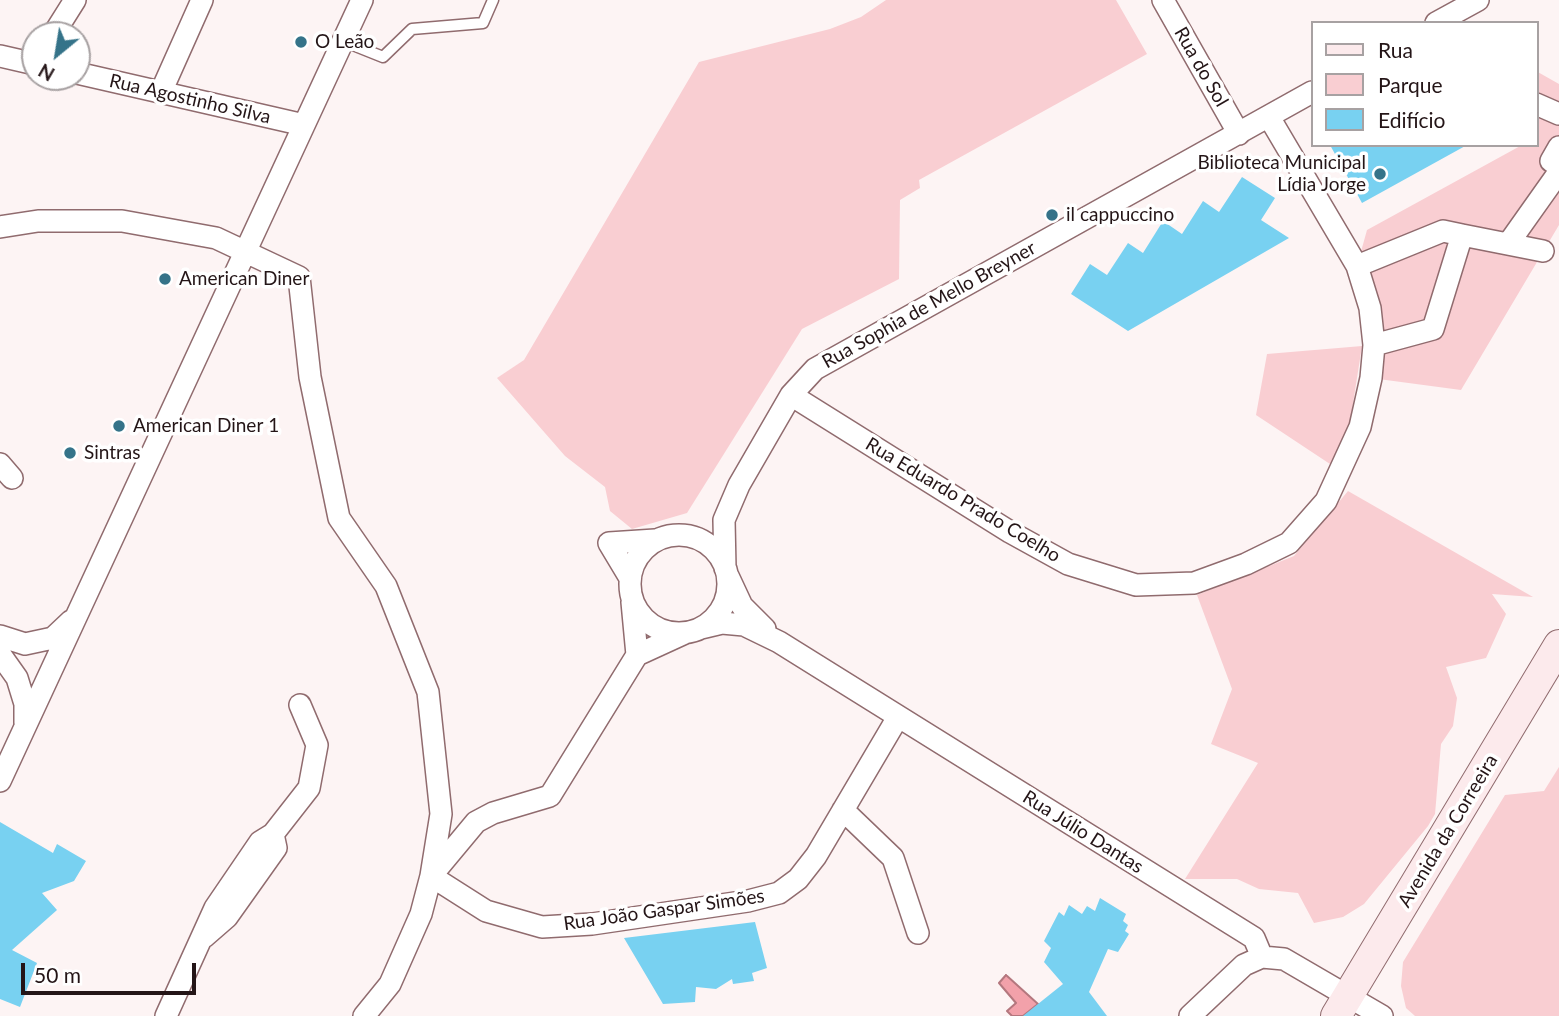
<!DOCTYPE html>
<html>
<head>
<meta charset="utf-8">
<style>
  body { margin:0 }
  #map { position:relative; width:1559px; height:1016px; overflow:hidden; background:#fdf4f4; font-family:Lato,sans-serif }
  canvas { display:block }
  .legend { position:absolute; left:1311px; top:21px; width:228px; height:126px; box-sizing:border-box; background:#fff; border:2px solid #a7a1a2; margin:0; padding:9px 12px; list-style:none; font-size:21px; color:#241517 }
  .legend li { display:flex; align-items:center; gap:14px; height:35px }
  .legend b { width:35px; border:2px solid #a7a1a2 }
  .north { position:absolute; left:21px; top:21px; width:70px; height:70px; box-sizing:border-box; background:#fff; border:2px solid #a7a1a2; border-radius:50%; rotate:210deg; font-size:19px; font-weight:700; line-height:28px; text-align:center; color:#241517 }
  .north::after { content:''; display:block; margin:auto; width:24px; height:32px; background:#357389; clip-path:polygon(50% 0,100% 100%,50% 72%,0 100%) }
  .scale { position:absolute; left:21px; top:963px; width:175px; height:32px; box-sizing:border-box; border:4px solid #241517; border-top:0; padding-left:9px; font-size:21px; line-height:24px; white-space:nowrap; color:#241517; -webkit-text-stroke:5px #fff; paint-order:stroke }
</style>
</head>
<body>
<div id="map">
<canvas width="1559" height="1016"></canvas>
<ul class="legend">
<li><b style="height:9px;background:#fceaec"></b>Rua</li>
<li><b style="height:19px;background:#f9ced2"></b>Parque</li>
<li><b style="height:19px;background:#78d1f1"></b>Edifício</li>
</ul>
<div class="north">N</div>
<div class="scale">50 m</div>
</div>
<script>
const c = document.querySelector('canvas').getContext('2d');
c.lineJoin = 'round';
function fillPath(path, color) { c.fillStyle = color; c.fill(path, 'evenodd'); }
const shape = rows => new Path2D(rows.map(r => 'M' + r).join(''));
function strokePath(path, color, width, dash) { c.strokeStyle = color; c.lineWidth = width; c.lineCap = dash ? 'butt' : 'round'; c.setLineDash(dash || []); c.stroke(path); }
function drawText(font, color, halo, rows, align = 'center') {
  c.font = font + ' Lato,sans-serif'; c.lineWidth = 7; c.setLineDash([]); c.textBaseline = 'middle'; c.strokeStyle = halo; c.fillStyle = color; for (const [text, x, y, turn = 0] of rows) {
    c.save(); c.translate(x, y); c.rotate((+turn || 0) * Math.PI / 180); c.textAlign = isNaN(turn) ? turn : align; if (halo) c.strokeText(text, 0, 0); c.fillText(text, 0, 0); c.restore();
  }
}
fillPath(shape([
  [886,0,1116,0,1147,54,919,180,920,188,900,200,899,279,802,329,687,513,632,529,610,511,605,487,565,456,497,378,524,360,699,62,830,29,861,17],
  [1536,71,1559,84,1559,225,1461,390,1371,378,1357,266,1367,230,1522,145,1536,145],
  [1362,346,1349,429,1333,466,1256,415,1267,354],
  [1348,491,1533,597,1492,594,1506,614,1486,658,1446,667,1457,698,1453,726,1441,744,1435,814,1428,826,1364,904,1343,917,1314,923,1298,893,1259,889,1237,879,1185,879,1258,763,1211,744,1232,689,1197,595,1294,556],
  [1559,767,1559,1016,1415,1016,1406,1008,1401,986,1403,962,1505,795,1544,791]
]), '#f9ced2');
const water = shape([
  [1006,975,1038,1004,1023,1016,1012,1016,1007,1011,1016,1003,999,983,1006,975]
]);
fillPath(water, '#f2a1aa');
strokePath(water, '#b4777e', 2);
fillPath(shape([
  [1330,145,1467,145,1362,203],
  [1242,177,1275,198,1261,220,1289,238,1128,331,1071,294,1090,264,1107,275,1128,243,1143,253,1163,221,1182,234,1203,201,1219,212],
  [0,822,53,853,57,844,86,861,74,881,42,893,57,910,12,950,37,963,20,1007,0,999],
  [1100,898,1126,914,1123,921,1128,925,1125,931,1129,934,1118,952,1108,949,1089,992,1107,1016,1023,1016,1063,984,1044,962,1051,948,1044,941,1059,912,1064,916,1069,905,1082,914,1087,906,1095,911],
  [755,922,767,968,752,973,754,981,733,984,732,979,716,989,696,987,695,1002,663,1004,624,938]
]), '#78d1f1');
const lane = shape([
  [343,41,383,57,412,29,483,23,493,0]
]);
const street = shape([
  [1163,0,1239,134],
  [1436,23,1478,0],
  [53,35,75,0],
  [0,56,35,64],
  [77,73,304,125],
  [161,92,202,0],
  [1536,104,1559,114],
  [1559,147,1551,161,1559,164],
  [0,227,38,221,122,221,216,238,299,277,310,377,339,518,386,586,428,692,441,814,431,876,486,911,542,927,592,924,748,901,779,893,798,879,816,856,898,717],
  [1508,244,1559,172],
  [1357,266,1443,231,1462,235],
  [1374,345,1433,329,1462,235,1543,251],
  [791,395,1010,532,1068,564,1136,585,1194,583,1246,564,1289,543,1326,501,1360,427,1371,378,1374,345,1370,308,1357,266,1269,117],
  [0,464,12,478],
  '630 584a49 49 0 1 1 98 0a49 49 0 1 1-98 0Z',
  [725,568,724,520,739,485,791,395,815,369,1312,92],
  [728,576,742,606,765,629],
  [630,578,609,543,655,540],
  [632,602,637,655],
  [701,628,722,623,744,625,779,642,1254,938,1262,957],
  [0,636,25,644,53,638,71,621],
  [0,654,17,678,25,704,25,723],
  [0,781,362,0],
  [843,810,893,858,918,933],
  [273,834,309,788,317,745,300,705],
  [166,1016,215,908,260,842,273,834,276,848,227,917,204,937],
  [364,1016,390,984,421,914,431,876,476,822,493,813,550,796,637,655,685,633],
  [1190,1016,1244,965,1262,957,1284,959,1382,1016]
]);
const secondary = shape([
  [1336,1016,1559,645]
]);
strokePath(lane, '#906b6e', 13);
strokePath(street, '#906b6e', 24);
strokePath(secondary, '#906b6e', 32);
strokePath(lane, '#fff', 10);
strokePath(street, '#fff', 21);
strokePath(secondary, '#fceaec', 30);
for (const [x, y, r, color] of [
  [301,42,7,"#357389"],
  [1380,174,7,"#357389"],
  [1052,215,7,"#357389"],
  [165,279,7,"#357389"],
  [119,426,7,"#357389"],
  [70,453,7,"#357389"]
]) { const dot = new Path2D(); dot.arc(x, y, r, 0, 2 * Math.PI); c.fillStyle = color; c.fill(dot); strokePath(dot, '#fff', 2.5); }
drawText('19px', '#241517', '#fff', [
  ["O Leão",315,42],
  ["Biblioteca Municipal",1366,163,"right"],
  ["Lídia Jorge",1366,185,"right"],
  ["il cappuccino",1066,215],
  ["American Diner",179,279],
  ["American Diner 1",133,426],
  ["Sintras",84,453]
], 'left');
drawText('19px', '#241517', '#fff', [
  ["Rua do Sol",1201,67,60],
  ["Rua Agostinho Silva",190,99,13],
  ["Rua Sophia de Mello Breyner",929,305,-29],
  ["Rua Eduardo Prado Coelho",963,500,31],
  ["Avenida da Correeira",1448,831,-59],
  ["Rua Júlio Dantas",1083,832,32],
  ["Rua João Gaspar Simões",664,910,-8]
]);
</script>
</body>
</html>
